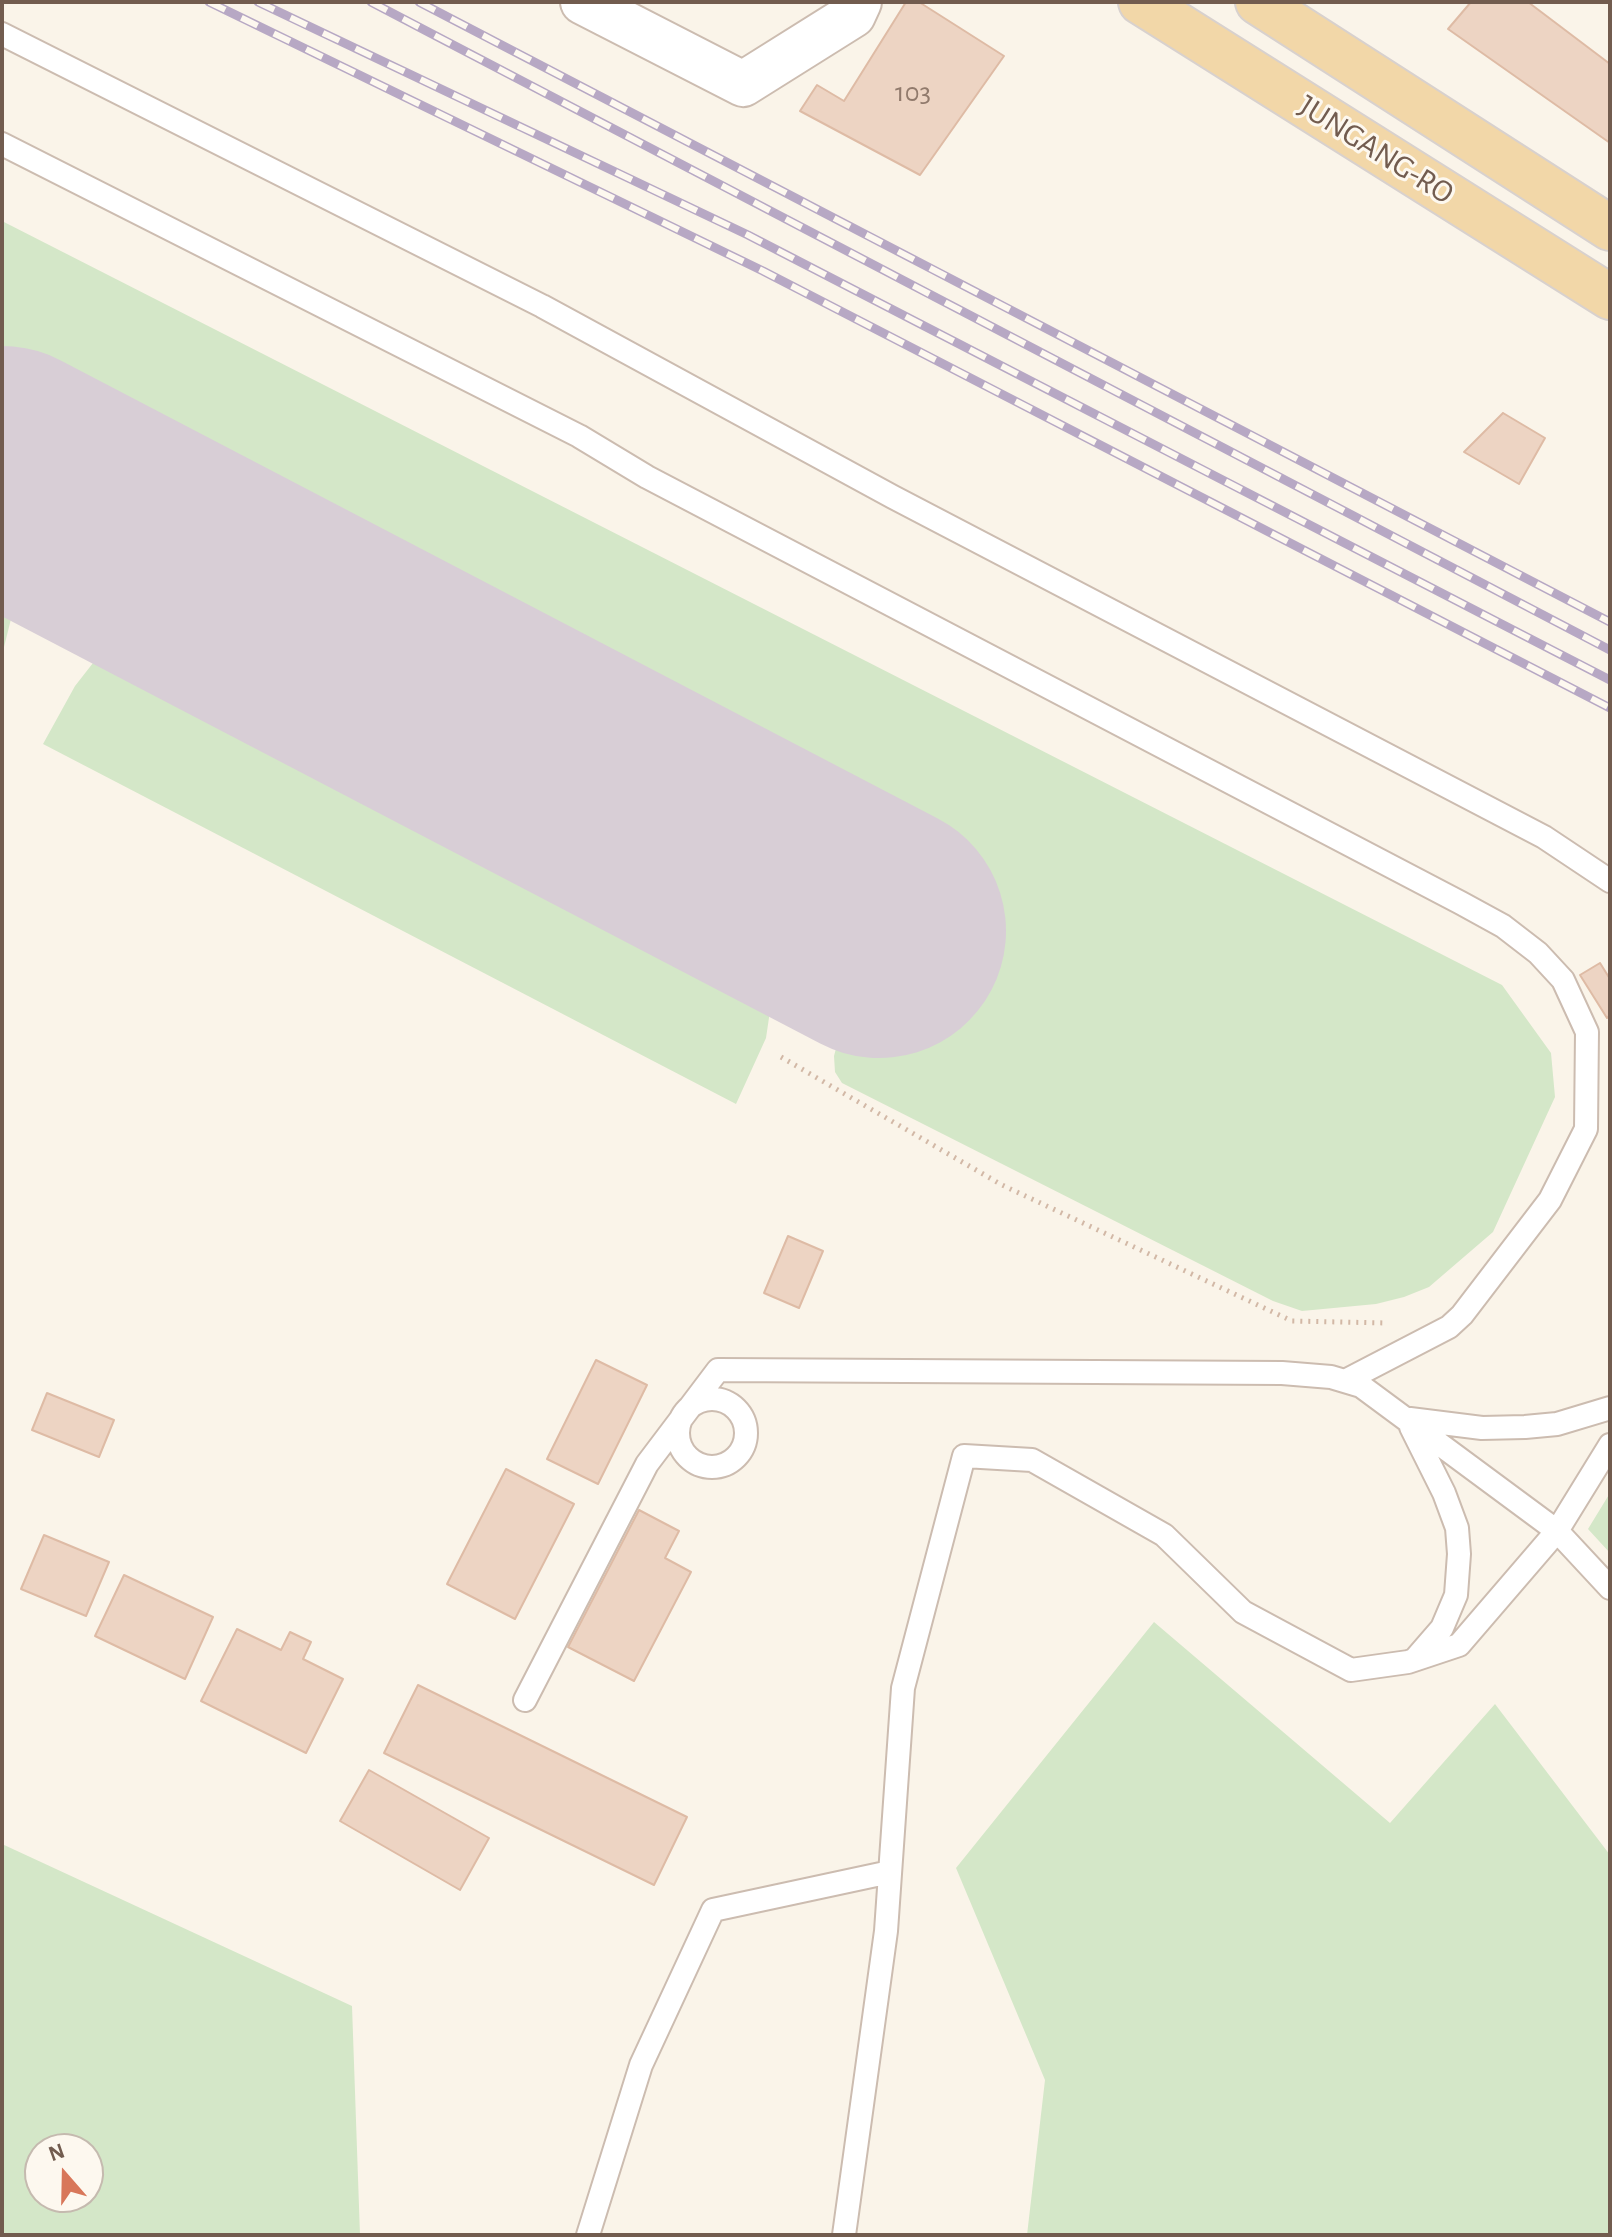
<!DOCTYPE html>
<html>
<head>
<meta charset="utf-8">
<style>
  body { margin:0 }
  #map { position:relative; width:1612px; height:2237px; overflow:hidden; background:#faf4e9; font-family:"Alegreya Sans",sans-serif }
  canvas { display:block }
  .frame { position:absolute; inset:0; border:4px solid #725c4f; pointer-events:none }
  .north { position:absolute; left:24px; top:2133px; width:80px; height:80px; box-sizing:border-box; background:#fdf8ef; border:2px solid #c5baaf; border-radius:50%; rotate:340deg; font-size:22px; font-weight:700; line-height:32px; text-align:center; color:#725c4f }
  .north::after { content:''; display:block; margin:auto; width:28px; height:36px; background:#d8775a; clip-path:polygon(50% 0,100% 100%,50% 72%,0 100%) }
</style>
</head>
<body>
<div id="map">
<canvas width="1612" height="2237"></canvas>
<div class="frame"></div>
<div class="north">N</div>
</div>
<script>
const c = document.querySelector('canvas').getContext('2d');
c.lineJoin = 'round';
function fillPath(path, color) { c.fillStyle = color; c.fill(path, 'evenodd'); }
const shape = rows => new Path2D(rows.map(r => 'M' + r).join(''));
function strokePath(path, color, width, dash) { c.strokeStyle = color; c.lineWidth = width; c.lineCap = dash ? 'butt' : 'round'; c.setLineDash(dash || []); c.stroke(path); }
function drawText(font, color, halo, rows, align = 'center') {
  c.font = font + ' "Alegreya Sans",sans-serif'; c.lineWidth = 6; c.setLineDash([]); c.textBaseline = 'middle'; c.strokeStyle = halo; c.fillStyle = color; for (const [text, x, y, turn = 0] of rows) {
    c.save(); c.translate(x, y); c.rotate((+turn || 0) * Math.PI / 180); c.textAlign = isNaN(turn) ? turn : align; if (halo) c.strokeText(text, 0, 0); c.fillText(text, 0, 0); c.restore();
  }
}
fillPath(shape([
  [2,221,1502,985,1551,1053,1555,1097,1493,1232,1429,1287,1404,1297,1376,1304,1302,1311,1273,1301,842,1083,835,1072,834,1056,838,1041,923,896,2,423],
  [2,575,8,587,11,619,2,655],
  [163,639,193,644,733,931,755,955,770,1011,766,1038,736,1104,43,744,75,686,93,663,122,649],
  [1610,1493,1610,1553,1588,1529],
  [1154,1622,1390,1823,1495,1704,1610,1855,1610,2235,1027,2235,1045,2080,956,1868],
  [2,1844,352,2006,360,2235,2,2235],
  [88,2149,88,2197,40,2197,40,2149]
]), '#d4e7c8');
strokePath(shape([
  [2,473,879,931]
]), '#d8ced6', 254);
const building = shape([
  [906,2,919,2,1004,56,920,175,800,111,817,85,844,101,906,2],
  [1471,2,1528,2,1610,64,1610,143,1448,29,1471,2],
  [1503,413,1545,438,1519,484,1464,452,1503,413],
  [1600,963,1610,979,1610,1015,1607,1018,1580,975,1600,963],
  [788,1236,823,1251,799,1308,764,1293,788,1236],
  [596,1360,647,1385,598,1484,547,1459,596,1360],
  [47,1393,114,1420,99,1457,32,1430,47,1393],
  [506,1469,574,1504,515,1619,447,1584,506,1469],
  [639,1510,679,1531,665,1558,691,1572,634,1681,568,1647,639,1510],
  [44,1535,109,1562,86,1616,21,1589,44,1535],
  [124,1575,213,1617,185,1679,95,1636,124,1575],
  [237,1629,281,1650,290,1632,311,1642,303,1659,343,1679,306,1753,201,1701,237,1629],
  [418,1685,687,1817,654,1885,384,1753,418,1685],
  [369,1770,489,1838,460,1890,340,1821,369,1770]
]);
fillPath(building, '#edd4c3');
strokePath(building, '#debba5', 2);
const lane = shape([
  [2,34,542,306,893,497,1544,837,1610,881],
  [2,144,579,436,647,477,1461,903,1503,926,1538,953,1563,980,1587,1032,1586,1129,1550,1200,1462,1315,1449,1327,1345,1381],
  '678 1433a34 34 0 1 1 68 0a34 34 0 1 1-68 0Z',
  [1410,1419,1482,1428,1525,1427,1557,1424,1610,1408],
  [1411,1427,1444,1493,1457,1528,1459,1554,1456,1595,1442,1628,1416,1658],
  [525,1700,647,1464,718,1370,1282,1373,1331,1377,1361,1386,1557,1531,1610,1588],
  [588,2235,641,2065,713,1910,890,1872],
  [844,2235,886,1931,903,1688,964,1456,1032,1460,1164,1535,1243,1612,1351,1670,1408,1662,1459,1645,1557,1531,1610,1445]
]);
const street = shape([
  [583,2,743,84,853,15,859,2]
]);
const primary = shape([
  [1141,2,1610,297],
  [1258,2,1610,228]
]);
strokePath(lane, '#ccbcb0', 26);
strokePath(street, '#ccbcb0', 48);
strokePath(primary, '#d8d1ce', 48);
strokePath(shape([
  [781,1057,1002,1185,1292,1321,1388,1323]
]), '#d2b8a6', 5, [2, 6]);
strokePath(lane, '#fff', 22);
strokePath(street, '#fff', 44);
strokePath(primary, '#f2d7a8', 44);
const rail = shape([
  [209,2,763,271,1610,708],
  [258,2,748,235,1610,680],
  [371,2,1610,650],
  [419,2,1610,622]
]);
strokePath(rail, '#b7a8c4', 9);
strokePath(rail, '#fdf8ef', 6, [18]);
drawText('28px', '#917a6c', null, [
  ["103",913,93]
]);
drawText('32px', '#725c4f', '#fdf8ef', [
  ["JUNGANG-RO",1376,150,32]
]);
</script>
</body>
</html>
